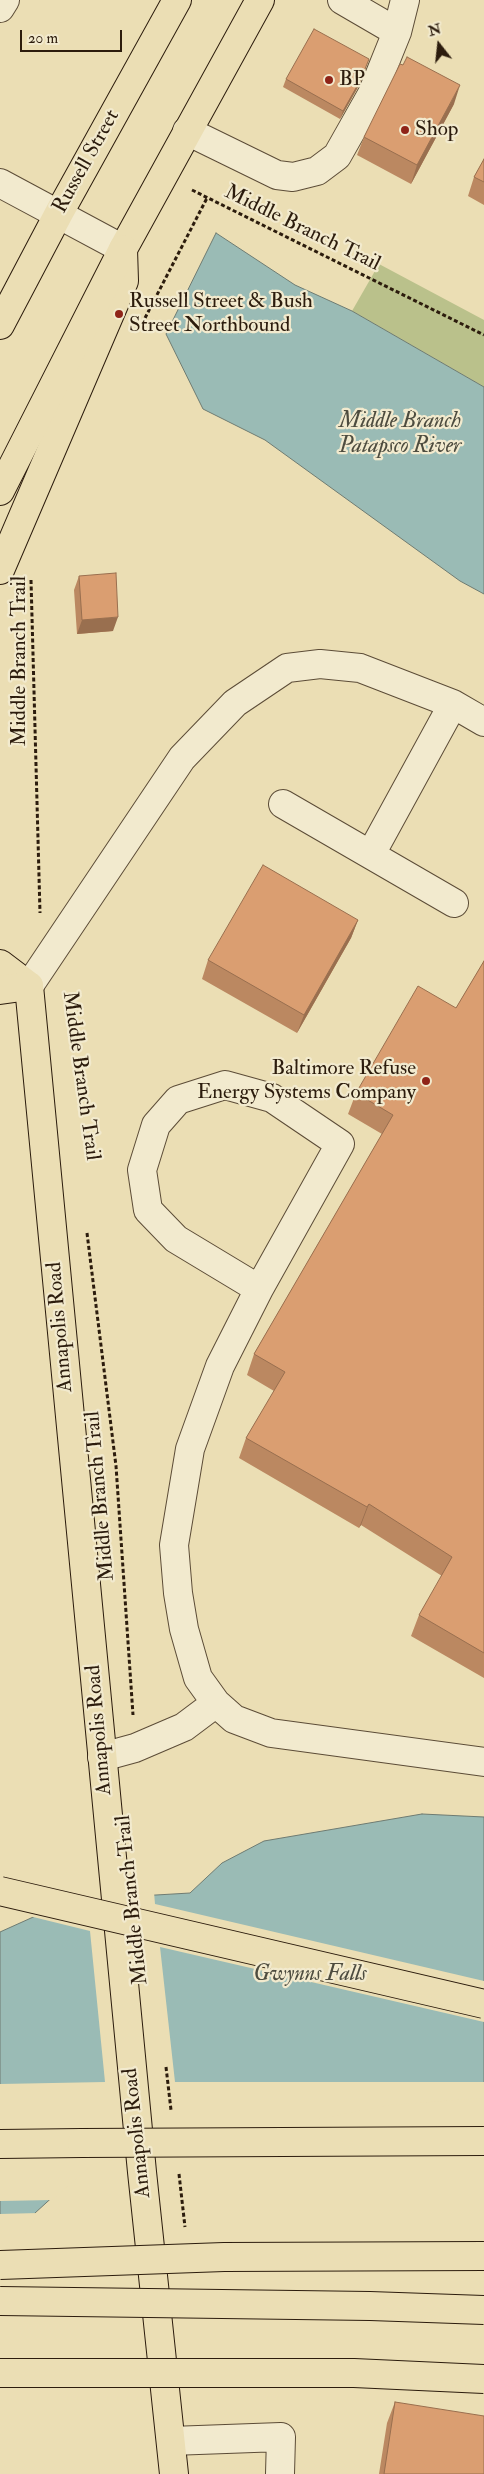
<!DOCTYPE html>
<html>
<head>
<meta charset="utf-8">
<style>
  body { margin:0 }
  #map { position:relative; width:484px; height:2474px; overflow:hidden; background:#ebdeb4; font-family:"IM FELL Double Pica",serif }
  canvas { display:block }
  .north { position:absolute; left:414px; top:20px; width:50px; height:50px; -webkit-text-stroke:4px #f2eace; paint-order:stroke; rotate:344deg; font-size:14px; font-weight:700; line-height:20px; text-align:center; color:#2c1c0d }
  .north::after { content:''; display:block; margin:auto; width:18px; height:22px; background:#2c1c0d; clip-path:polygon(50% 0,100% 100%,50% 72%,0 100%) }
  .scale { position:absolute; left:20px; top:30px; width:102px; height:22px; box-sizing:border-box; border:2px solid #2c1c0d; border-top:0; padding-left:6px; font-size:15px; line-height:18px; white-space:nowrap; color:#2c1c0d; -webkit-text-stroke:4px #f2eace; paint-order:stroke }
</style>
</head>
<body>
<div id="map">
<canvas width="484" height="2474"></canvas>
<div class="north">N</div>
<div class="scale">20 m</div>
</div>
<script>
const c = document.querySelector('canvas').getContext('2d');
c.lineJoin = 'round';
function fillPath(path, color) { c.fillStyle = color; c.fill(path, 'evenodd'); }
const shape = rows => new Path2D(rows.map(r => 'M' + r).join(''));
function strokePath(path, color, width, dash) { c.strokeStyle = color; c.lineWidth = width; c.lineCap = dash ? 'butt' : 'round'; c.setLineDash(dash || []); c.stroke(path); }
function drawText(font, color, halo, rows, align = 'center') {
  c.font = font + ' "IM FELL Double Pica",serif'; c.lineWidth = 4.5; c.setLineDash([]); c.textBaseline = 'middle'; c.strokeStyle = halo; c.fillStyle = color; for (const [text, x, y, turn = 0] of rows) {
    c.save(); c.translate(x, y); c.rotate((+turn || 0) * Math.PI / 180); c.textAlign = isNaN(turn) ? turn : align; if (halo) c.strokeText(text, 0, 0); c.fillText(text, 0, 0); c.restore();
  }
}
fillPath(shape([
  [379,264,484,320,484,387,352,311]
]), '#bac18b');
const water = shape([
  [216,233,295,285,352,311,484,387,484,594,460,581,265,440,203,409,166,334,216,233],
  [422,1814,484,1817,484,2096,388,2103,91,2162,35,2213,0,2273,0,1932,71,1900,190,1893,222,1863,264,1841,422,1814]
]);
fillPath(water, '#9abbb5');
strokePath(water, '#6e7b72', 1);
fillPath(shape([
  [154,1892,155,1904,484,1981,484,2022,160,1947,175,2082,484,2082,484,2098,389,2105,93,2164,52,2200,0,2201,0,2084,105,2082,90,1931,29,1916,71,1898],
  [38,2213,2,2274,0,2275,0,2214]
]), '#ebdeb4');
const minor = shape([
  [342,0,397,32],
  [0,8,5,0],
  [187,131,277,175,293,177,317,171,337,156,372,94,397,32,405,0],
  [0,183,123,249],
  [283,804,454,903],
  [371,854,453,704],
  [29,986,182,758,235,703,287,668,320,664,360,668,453,704,484,722],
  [259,1289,176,1239,148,1210,142,1170,156,1125,178,1100,225,1085,272,1098,340,1144,259,1289,220,1366,190,1449,174,1545,178,1593,184,1629,198,1678,216,1703,234,1719,271,1733,484,1762],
  [102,1757,135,1748,184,1727,216,1703],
  [171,2441,281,2437,280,2474]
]);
const major = shape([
  [0,325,59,213,177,0],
  [0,570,124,281,123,249,260,0],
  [0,964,29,986,142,2172,174,2474]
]);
const highway = shape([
  [0,491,123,249],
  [0,990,29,986],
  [0,2144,82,2143]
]);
strokePath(minor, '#5c4c37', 30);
strokePath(major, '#2c1c0d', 30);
strokePath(highway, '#2c1c0d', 30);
strokePath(shape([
  [192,190,484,335],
  [145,318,207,198],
  [31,580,40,913],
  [87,1233,116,1466,133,1715],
  [166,2067,171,2110],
  [179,2174,185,2227]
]), '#2c1c0d', 3, [4, 2.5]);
strokePath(minor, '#f2eace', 28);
strokePath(major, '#ebdeb4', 28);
strokePath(highway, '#ebdeb4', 28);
const highwayBridge = shape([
  [0,1891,484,2004],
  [82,2143,484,2141],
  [0,2265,224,2257,484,2256],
  [0,2301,370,2306,484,2310],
  [0,2373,354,2373,484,2379]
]);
strokePath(highwayBridge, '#2c1c0d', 30, []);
strokePath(highwayBridge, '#ebdeb4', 28);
fillPath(shape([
  [286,79,358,87,340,119,283,87],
  [454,104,411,184,357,155,364,137],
  [484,159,484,205,468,196,474,177],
  [79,576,113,631,77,634,74,590],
  [358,920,351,938,297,1033,202,979,208,960],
  [484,961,484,1678,411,1636,419,1615,442,1576,361,1525,359,1528,239,1458,246,1438,274,1391,247,1375,254,1354,382,1134,348,1114,356,1093,456,1008],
  [395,2402,484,2474,379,2474,387,2423]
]), '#bb8861');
fillPath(shape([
  [369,59,358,87,340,119,343,111],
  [460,85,454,104,411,184,417,165],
  [118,617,113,631,77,634,82,620],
  [358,920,351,938,297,1033,304,1015],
  [369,1504,361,1525,359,1528,367,1507]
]), '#996f4f');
const building = shape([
  [314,29,369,59,361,79,343,111,286,79,314,29],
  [407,57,460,85,417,165,364,137,400,64,403,65,407,57],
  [484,159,484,182,474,177,484,159],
  [116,573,118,617,82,620,79,576,116,573],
  [263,865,358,920,304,1015,208,960,263,865],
  [484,961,484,1653,419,1615,452,1557,369,1504,367,1507,246,1438,285,1372,254,1354,393,1115,356,1093,418,986,456,1008,484,961],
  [395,2402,484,2416,484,2474,384,2474,395,2402]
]);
fillPath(building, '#da9e71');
strokePath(building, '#996f4f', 1);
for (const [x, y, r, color] of [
  [329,80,5,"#8f2418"],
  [405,130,5,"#8f2418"],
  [119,314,5,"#8f2418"],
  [426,1081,5,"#8f2418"]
]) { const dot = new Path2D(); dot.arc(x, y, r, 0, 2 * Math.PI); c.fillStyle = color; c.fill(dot); strokePath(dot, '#f2eace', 2); }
drawText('21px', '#2c1c0d', '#f2eace', [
  ["BP",339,80],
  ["Shop",415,130],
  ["Russell Street & Bush",129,302],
  ["Street Northbound",129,326],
  ["Baltimore Refuse",416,1069,"right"],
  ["Energy Systems Company",416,1093,"right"]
], 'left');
drawText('21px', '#2c1c0d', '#f2eace', [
  ["Russell Street",87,162,-61],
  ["Middle Branch Trail",302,229,26],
  ["Middle Branch Trail",20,661,-90],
  ["Middle Branch Trail",80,1076,82],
  ["Annapolis Road",61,1327,-95],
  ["Middle Branch Trail",101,1496,-95],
  ["Annapolis Road",100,1730,-95],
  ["Middle Branch Trail",133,1900,-96],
  ["Annapolis Road",138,2133,-96]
]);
drawText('italic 22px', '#4d4c3f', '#f2eace', [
  ["Middle Branch",400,422],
  ["Patapsco River",400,447],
  ["Gwynns Falls",310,1975]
]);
</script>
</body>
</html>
